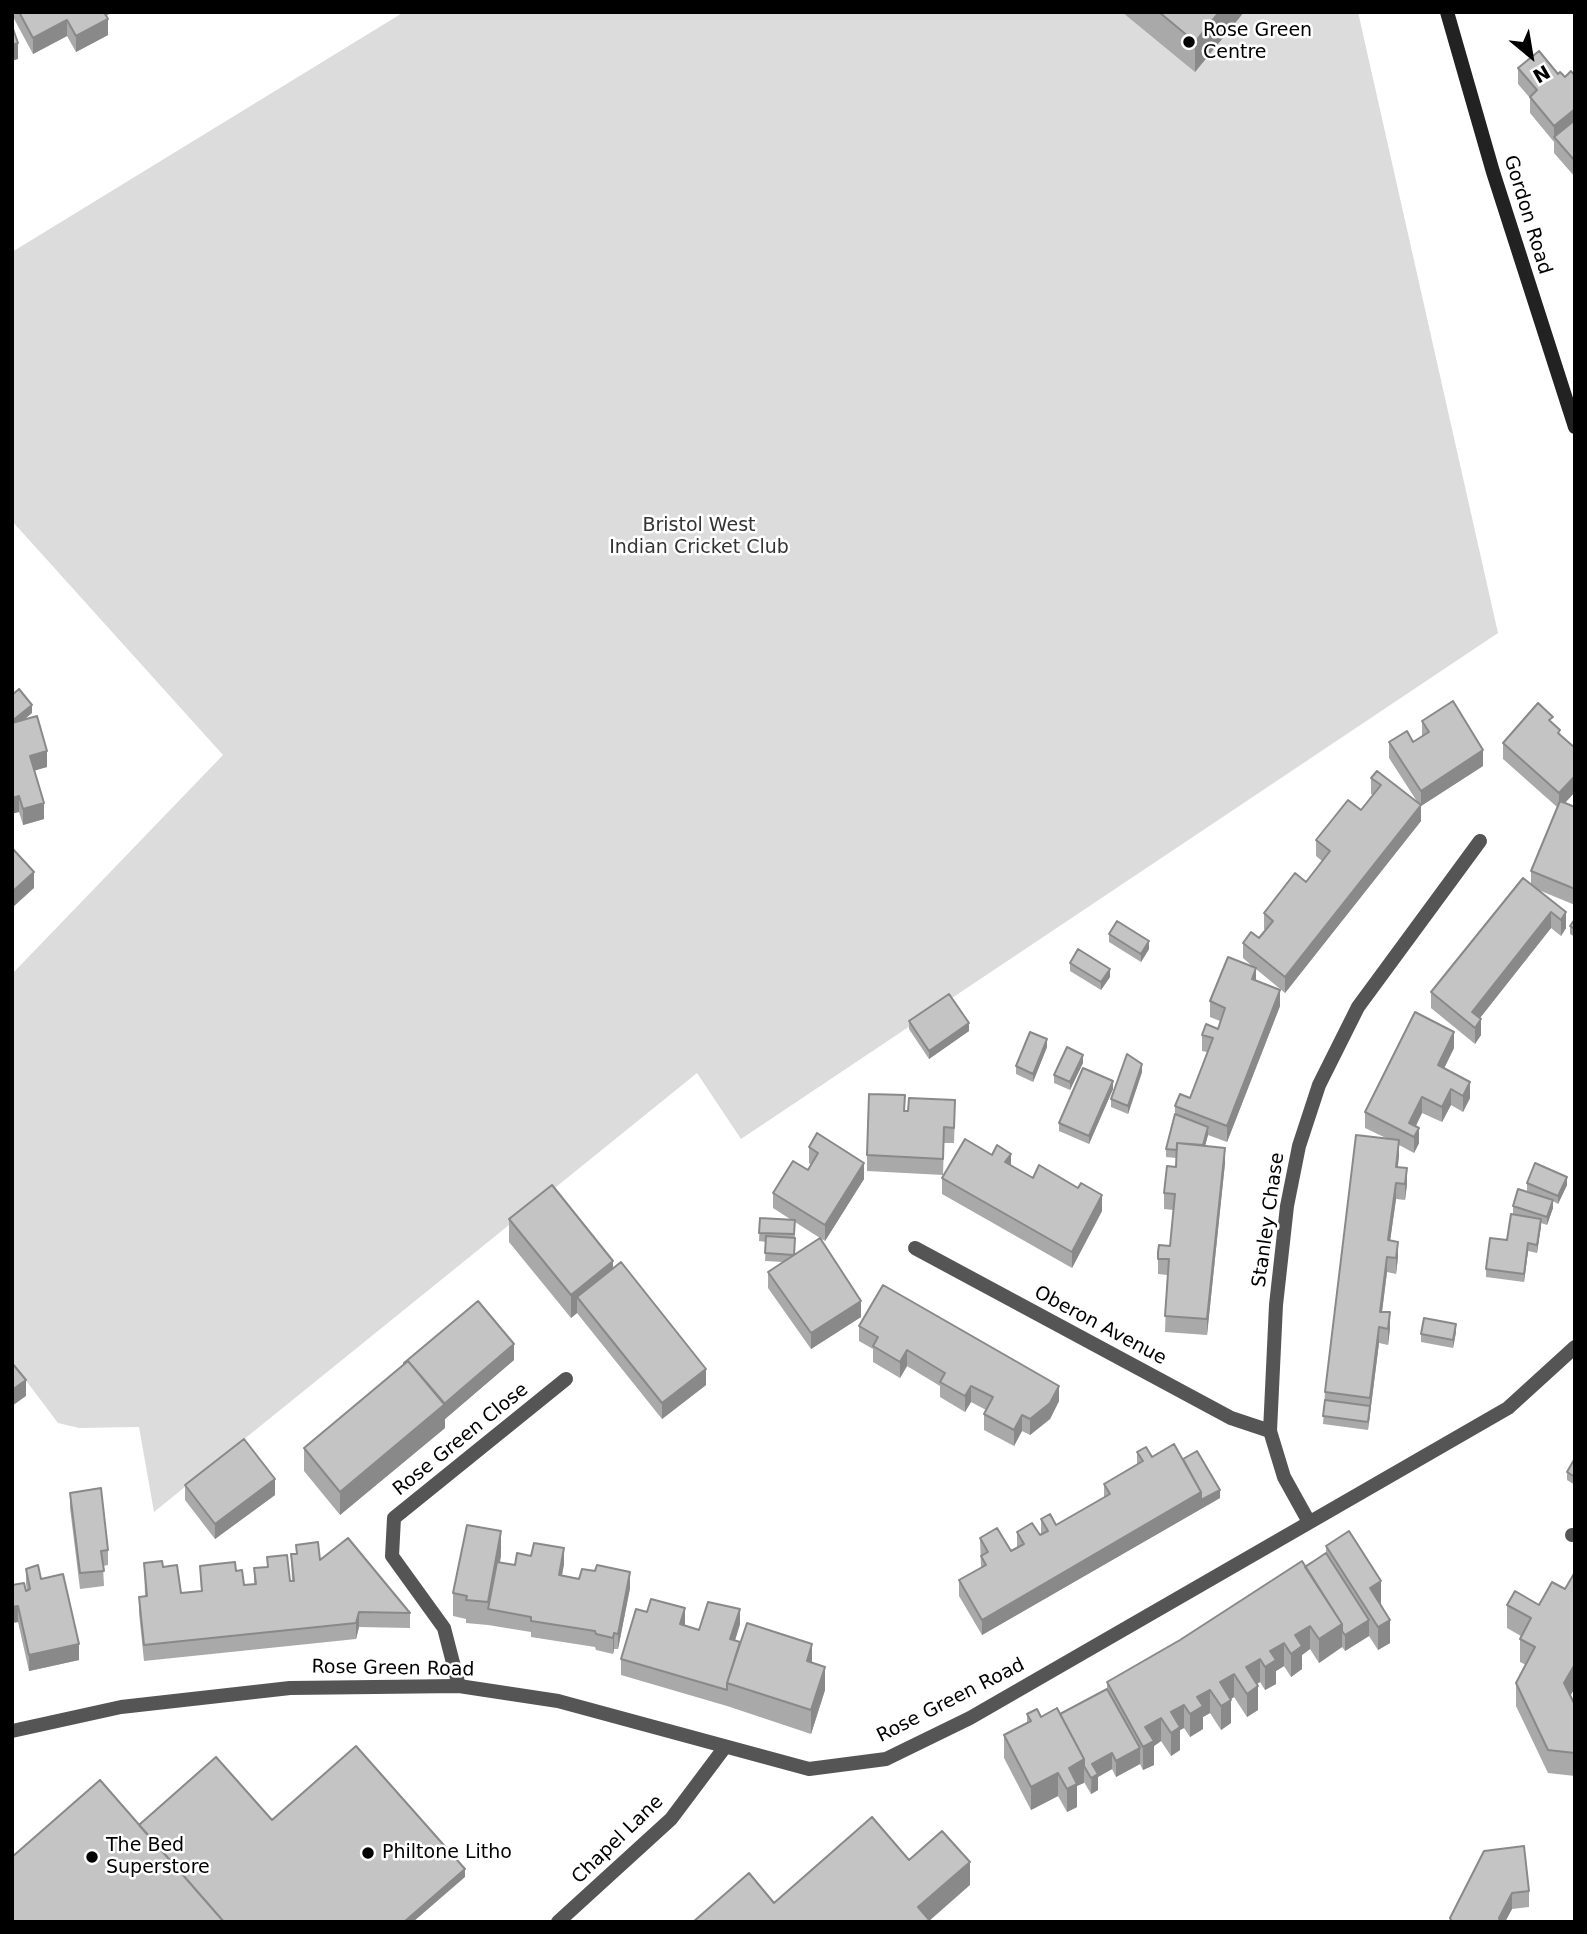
<!DOCTYPE html>
<html>
<head>
<meta charset="utf-8">
<style>
  body { margin:0 }
  #map { position:relative; width:1587px; height:1934px; overflow:hidden; background:#fff; font-family:"DejaVu Sans",sans-serif }
  canvas { display:block }
  .frame { position:absolute; inset:0; border:14px solid #000; pointer-events:none }
  .north { position:absolute; left:1496px; top:21px; width:70px; height:70px; -webkit-text-stroke:5px #fff; paint-order:stroke; rotate:150deg; font-size:19px; font-weight:700; line-height:28px; text-align:center; color:#000 }
  .north::after { content:''; display:block; margin:auto; width:24px; height:32px; background:#000; clip-path:polygon(50% 0,100% 100%,50% 72%,0 100%) }
</style>
</head>
<body>
<div id="map">
<canvas width="1587" height="1934"></canvas>
<div class="frame"></div>
<div class="north">N</div>
</div>
<script>
const c = document.querySelector('canvas').getContext('2d');
c.lineJoin = 'round';
function fillPath(path, color) { c.fillStyle = color; c.fill(path, 'evenodd'); }
const shape = rows => new Path2D(rows.map(r => 'M' + r).join(''));
function strokePath(path, color, width, dash) { c.strokeStyle = color; c.lineWidth = width; c.lineCap = dash ? 'butt' : 'round'; c.setLineDash(dash || []); c.stroke(path); }
function drawText(font, color, halo, rows, align = 'center') {
  c.font = font + ' "DejaVu Sans",sans-serif'; c.lineWidth = 5; c.setLineDash([]); c.textBaseline = 'middle'; c.strokeStyle = halo; c.fillStyle = color; for (const [text, x, y, turn = 0] of rows) {
    c.save(); c.translate(x, y); c.rotate((+turn || 0) * Math.PI / 180); c.textAlign = isNaN(turn) ? turn : align; if (halo) c.strokeText(text, 0, 0); c.fillText(text, 0, 0); c.restore();
  }
}
fillPath(shape([
  [404,12,1358,12,1498,633,741,1139,697,1073,154,1512,139,1427,79,1428,58,1423,12,1362,12,974,223,755,12,521,12,252]
]), '#dcdcdc');
strokePath(shape([
  [915,1248,1231,1418,1270,1431],
  [1309,1522,1284,1477,1270,1431,1276,1305,1287,1206,1299,1146,1319,1085,1358,1007,1480,841],
  [1572,1535,1575,1535],
  [459,1686,444,1628,392,1556,394,1518,566,1379],
  [558,1922,671,1819,725,1747]
]), '#555', 14);
strokePath(shape([
  [12,1731,121,1707,290,1688,459,1686,558,1701,809,1769,886,1759,970,1718,1508,1408,1575,1347]
]), '#555', 14);
strokePath(shape([
  [1447,12,1493,172,1575,427]
]), '#222', 14);
fillPath(shape([
  [12,12,113,12,106,16,108,35,76,52,67,36,33,54,12,15],
  [1122,12,1244,12,1195,72],
  [1518,68,1558,74,1565,77,1575,76,1575,177,1554,153,1554,142,1530,113,1530,98,1518,84],
  [12,695,32,713,24,720,47,767,34,770,44,819,23,825,19,812],
  [1422,721,1483,766,1421,806,1421,821,1285,993,1256,969,1256,981,1280,1006,1227,1142,1208,1135,1205,1146,1225,1163,1207,1335,1165,1332,1167,1275,1158,1274,1158,1252,1170,1246,1173,1210,1164,1209,1164,1193,1176,1167,1176,1158,1166,1157,1166,1149,1175,1114,1175,1106,1190,1098,1207,1052,1202,1051,1202,1035,1218,1029,1220,1021,1210,1017,1210,1001,1252,966,1243,958,1243,943,1259,938,1265,930,1264,929,1264,913,1306,882,1322,861,1316,856,1316,840,1361,810,1373,795,1371,794,1371,778,1418,803,1389,758,1389,742,1413,742,1422,737],
  [1553,723,1560,735,1575,748,1575,792,1565,803,1575,807,1575,905,1536,889,1566,912,1566,928,1561,936,1551,928,1480,1018,1481,1035,1475,1044,1431,1008,1431,992,1531,885,1531,871,1557,807,1503,759,1503,743],
  [1575,919,1575,937,1570,934,1570,926],
  [1109,934,1149,949,1141,962,1109,942],
  [1070,963,1110,977,1101,990,1070,971],
  [909,1021,969,1031,929,1059,909,1029],
  [1047,1047,1033,1082,1016,1074,1016,1066],
  [1454,1048,1444,1068,1470,1098,1463,1112,1451,1105,1442,1122,1422,1113,1416,1126,1419,1143,1414,1153,1399,1145,1398,1167,1407,1184,1405,1200,1396,1199,1390,1240,1398,1257,1396,1274,1387,1272,1382,1312,1390,1328,1388,1345,1379,1343,1368,1430,1323,1424,1325,1392,1386,1138,1365,1128,1365,1112],
  [1083,1063,1070,1090,1054,1083,1054,1075],
  [1142,1072,1128,1114,1111,1107,1111,1099],
  [1113,1089,1089,1144,1059,1131,1059,1123],
  [905,1111,955,1115,954,1143,944,1143,943,1175,867,1171,867,1155],
  [809,1147,864,1179,825,1241,820,1238,861,1317,811,1349,768,1288,768,1272,783,1262,765,1261,766,1242,759,1241,760,1218,790,1219,773,1208,773,1193,808,1170,811,1165,809,1163],
  [795,1222,820,1238,794,1255,795,1246],
  [1011,1165,1033,1178,1102,1211,1072,1268,942,1194,942,1178],
  [1527,1183,1567,1185,1558,1204,1553,1201,1553,1208,1547,1225,1541,1223,1537,1253,1528,1251,1524,1282,1486,1277,1486,1269,1507,1240,1513,1214,1513,1206,1538,1195,1527,1191],
  [509,1219,613,1268,706,1385,662,1419,577,1313,571,1318,509,1242],
  [859,1326,1059,1401,1050,1419,1030,1435,1022,1431,1014,1446,984,1430,984,1414,986,1410,971,1402,965,1412,940,1397,940,1386,907,1366,900,1378,873,1362,873,1349,859,1341],
  [1456,1332,1453,1348,1421,1342,1421,1334],
  [514,1360,445,1419,445,1428,340,1515,304,1471,304,1448],
  [1137,1452,1152,1457,1183,1459,1220,1498,982,1635,959,1596,959,1580,981,1568,980,1538,1011,1551,1017,1548,1017,1532,1040,1535,1041,1534,1041,1519,1056,1525,1104,1497,1104,1484,1137,1465],
  [1575,1458,1575,1485,1567,1480,1567,1472],
  [185,1485,275,1495,215,1539,185,1500],
  [70,1493,108,1550,108,1565,103,1566,104,1586,80,1589,70,1508],
  [296,1545,320,1560,410,1613,410,1628,359,1627,356,1639,144,1661,139,1613,139,1597,145,1596,144,1563,163,1567,181,1593,201,1591,200,1566,236,1571,244,1585,254,1584,254,1568,267,1567,267,1557,290,1581,292,1581,291,1554,296,1554],
  [1326,1546,1381,1604,1390,1643,1378,1650,1369,1636,1345,1651,1342,1647,1319,1663,1310,1649,1302,1655,1302,1669,1291,1677,1284,1666,1276,1671,1276,1684,1265,1690,1260,1682,1257,1684,1258,1710,1247,1717,1234,1697,1231,1699,1231,1723,1221,1730,1210,1713,1203,1717,1203,1729,1190,1737,1184,1728,1180,1730,1180,1750,1171,1756,1161,1741,1154,1746,1154,1765,1143,1770,1140,1764,1116,1777,1112,1769,1098,1777,1098,1790,1091,1794,1084,1782,1077,1786,1077,1807,1067,1812,1058,1796,1031,1810,1004,1758,1004,1735,1027,1723,1027,1714,1041,1717,1060,1714,1107,1689,1107,1682,1180,1640,1326,1553],
  [501,1555,500,1563,515,1565,564,1564,562,1575,630,1588,618,1649,614,1649,613,1654,596,1650,595,1647,531,1637,531,1632,488,1625,466,1623,466,1619,453,1616,453,1593],
  [26,1569,41,1579,79,1660,29,1671,18,1622,12,1623,12,1585,27,1590,26,1584],
  [1575,1572,1575,1688,1570,1696,1575,1705,1575,1776,1548,1773,1516,1706,1516,1683,1526,1665,1520,1662,1520,1639,1521,1636,1507,1628,1507,1605,1539,1605,1565,1589],
  [685,1624,684,1625,699,1630,740,1624,735,1641,812,1663,825,1690,811,1734,727,1706,621,1675,621,1659],
  [1484,1851,1529,1891,1529,1907,1512,1909,1505,1922,1450,1922,1450,1918]
]), '#a9a9a9');
fillPath(shape([
  [1219,12,1244,12,1195,72,1195,42],
  [108,19,108,35,76,52,76,36],
  [67,20,67,36,33,54,33,38],
  [18,43,18,59,12,61,12,45],
  [1575,109,1575,125,1554,137,1554,126],
  [32,705,32,713,12,729,12,721],
  [1483,750,1483,766,1421,806,1421,821,1285,993,1285,977,1421,806,1421,791],
  [47,751,47,767,30,772,30,756],
  [1575,776,1575,792,1559,809,1559,793],
  [19,796,19,812,12,814,12,798],
  [44,803,44,819,23,825,23,809],
  [34,872,34,888,12,908,12,892],
  [1551,912,1551,928,1472,1028,1472,1012],
  [1566,912,1566,928,1561,936,1561,920],
  [1149,941,1149,949,1141,962,1141,954],
  [1256,968,1256,983,1252,979],
  [1110,969,1110,977,1101,990,1101,982],
  [1280,990,1280,1006,1227,1142,1227,1126],
  [1481,1019,1481,1035,1475,1044,1475,1028],
  [969,1023,969,1031,929,1059,929,1051],
  [1454,1032,1454,1048,1438,1081,1438,1065],
  [1047,1039,1047,1047,1033,1082,1033,1074],
  [1083,1055,1083,1063,1070,1090,1070,1082],
  [1142,1064,1142,1072,1128,1114,1128,1106],
  [1113,1081,1113,1089,1089,1144,1089,1136],
  [1470,1082,1470,1098,1463,1112,1463,1096],
  [1451,1089,1451,1105,1442,1122,1442,1107],
  [1422,1097,1422,1113,1411,1135,1409,1123],
  [1208,1127,1208,1135,1201,1161,1201,1153],
  [1419,1128,1419,1143,1414,1153,1414,1137],
  [1399,1140,1399,1156,1396,1183,1396,1167],
  [1225,1148,1225,1163,1207,1335,1207,1319],
  [1011,1154,1011,1169,1005,1162],
  [864,1163,864,1179,825,1241,825,1225],
  [1407,1168,1407,1184,1405,1200,1405,1184],
  [1567,1177,1567,1185,1558,1204,1558,1196],
  [1396,1183,1396,1199,1388,1256,1388,1240],
  [1102,1195,1102,1211,1072,1268,1072,1252],
  [1553,1200,1553,1208,1547,1225,1547,1217],
  [1541,1219,1541,1227,1537,1253,1537,1245],
  [1398,1242,1398,1257,1396,1274,1396,1258],
  [1528,1243,1528,1251,1524,1282,1524,1274],
  [1387,1257,1387,1272,1380,1327,1380,1312],
  [613,1261,613,1285,577,1297,577,1313,571,1318,571,1295],
  [861,1301,861,1317,811,1349,811,1333],
  [1390,1312,1390,1328,1388,1345,1388,1329],
  [1456,1324,1456,1332,1453,1348,1453,1340],
  [1379,1327,1379,1343,1368,1430,1370,1398],
  [514,1344,514,1360,445,1419,445,1428,340,1515,340,1492],
  [907,1350,907,1366,900,1378,900,1362],
  [706,1369,706,1385,662,1419,662,1403],
  [26,1380,26,1396,12,1406,12,1390],
  [971,1386,971,1402,965,1412,965,1396],
  [1059,1386,1059,1401,1050,1419,1030,1435,1030,1419],
  [1022,1415,1022,1431,1014,1446,1014,1430],
  [275,1479,275,1495,215,1539,215,1524],
  [1220,1490,1220,1498,982,1635,982,1620,1201,1492],
  [501,1531,501,1555,491,1610,488,1609,488,1602],
  [564,1548,564,1564,559,1591,559,1575],
  [630,1572,630,1588,618,1649,618,1634],
  [1381,1581,1381,1604,1370,1611,1370,1588],
  [18,1606,18,1622,12,1623,12,1607],
  [685,1608,685,1624,680,1640,680,1624],
  [740,1609,740,1624,730,1655,730,1639],
  [359,1612,359,1627,356,1639,356,1623],
  [1369,1620,1369,1636,1345,1651,1345,1635],
  [1390,1620,1390,1643,1378,1650,1378,1627],
  [1342,1624,1342,1647,1319,1663,1319,1639],
  [1310,1626,1310,1649,1302,1655,1302,1669,1291,1677,1291,1654,1295,1635],
  [614,1633,614,1649,613,1654,613,1638],
  [1284,1643,1284,1666,1276,1671,1276,1684,1265,1690,1265,1667,1270,1651],
  [79,1644,79,1660,29,1671,29,1655],
  [812,1644,812,1667,807,1661],
  [1260,1659,1260,1682,1246,1691,1246,1667],
  [1575,1664,1575,1688,1564,1706,1564,1683],
  [825,1667,825,1690,811,1734,811,1710],
  [1234,1674,1234,1697,1220,1706,1220,1682],
  [1258,1686,1258,1710,1247,1717,1247,1694],
  [1210,1690,1210,1713,1203,1717,1203,1729,1190,1737,1190,1714,1197,1697],
  [1231,1700,1231,1723,1221,1730,1221,1706],
  [1184,1705,1184,1728,1180,1730,1180,1750,1171,1756,1171,1712],
  [1161,1718,1161,1741,1154,1746,1154,1765,1143,1770,1143,1747,1145,1727],
  [1140,1748,1140,1764,1116,1777,1116,1761],
  [1112,1753,1112,1769,1098,1777,1098,1790,1091,1794,1092,1764],
  [1084,1759,1084,1783,1077,1786,1077,1807,1067,1812,1067,1789,1069,1768],
  [1058,1773,1058,1796,1031,1810,1031,1787],
  [970,1862,970,1885,928,1922,918,1907],
  [465,1869,465,1877,413,1922,404,1922],
  [1512,1893,1512,1909,1505,1922,1499,1922,1499,1918]
]), '#898989');
const building = shape([
  [19,12,104,12,108,19,76,36,67,20,33,38,19,12],
  [1159,12,1219,12,1195,42,1159,12],
  [12,26,18,43,12,45,12,26],
  [1539,51,1558,74,1560,72,1565,77,1571,71,1575,76,1575,109,1554,126,1530,97,1537,90,1518,68,1539,51],
  [1575,120,1575,161,1554,137,1575,120],
  [19,689,32,705,12,721,12,695,19,689],
  [1453,701,1483,750,1421,791,1389,742,1407,731,1413,742,1429,732,1422,721,1453,701],
  [1538,703,1553,717,1549,720,1560,730,1558,733,1575,748,1575,776,1559,793,1503,743,1538,703],
  [37,716,47,751,30,756,44,803,23,809,19,796,12,798,12,723,37,716],
  [1377,771,1421,805,1285,977,1243,943,1251,932,1259,938,1273,921,1264,913,1295,873,1306,882,1330,851,1316,840,1348,800,1361,810,1381,785,1371,778,1377,771],
  [1560,801,1575,807,1575,889,1531,871,1560,801],
  [12,848,34,872,12,892,12,848],
  [1523,878,1566,912,1561,920,1551,912,1472,1012,1481,1019,1475,1028,1431,992,1523,878],
  [1575,919,1575,929,1570,926,1575,919],
  [1117,921,1149,941,1141,954,1109,934,1117,921],
  [1078,949,1110,969,1101,982,1070,963,1078,949],
  [1228,957,1256,968,1252,979,1280,990,1227,1126,1175,1106,1180,1094,1190,1098,1213,1038,1202,1035,1206,1024,1218,1029,1225,1008,1210,1001,1228,957],
  [949,994,969,1023,929,1051,909,1021,949,994],
  [1415,1012,1454,1032,1438,1065,1470,1082,1463,1096,1451,1089,1442,1107,1422,1097,1409,1123,1419,1128,1414,1137,1365,1112,1415,1012],
  [1030,1032,1047,1039,1033,1074,1016,1066,1030,1032],
  [1067,1047,1083,1055,1070,1082,1054,1075,1067,1047],
  [1127,1054,1142,1064,1128,1106,1111,1099,1127,1054],
  [1083,1068,1113,1081,1089,1136,1059,1123,1083,1068],
  [869,1094,905,1095,904,1111,908,1111,909,1098,955,1100,954,1128,944,1127,943,1159,867,1155,869,1094],
  [1175,1114,1208,1127,1203,1145,1177,1143,1177,1150,1166,1149,1175,1114],
  [817,1133,864,1163,825,1225,773,1193,793,1161,808,1170,818,1153,809,1147,817,1133],
  [1356,1135,1399,1140,1396,1167,1407,1168,1405,1184,1396,1183,1388,1240,1398,1242,1396,1258,1387,1257,1380,1312,1390,1312,1388,1329,1379,1327,1370,1398,1325,1392,1356,1135],
  [965,1139,992,1155,997,1145,1011,1154,1005,1162,1033,1178,1039,1165,1078,1188,1081,1183,1102,1195,1072,1252,942,1178,965,1139],
  [1177,1143,1225,1148,1207,1319,1165,1316,1169,1259,1158,1259,1158,1252,1159,1245,1170,1246,1175,1194,1164,1193,1167,1166,1176,1167,1177,1143],
  [1535,1163,1567,1177,1558,1196,1527,1183,1535,1163],
  [552,1185,613,1261,571,1295,509,1219,552,1185],
  [1518,1189,1553,1200,1547,1217,1513,1206,1518,1189],
  [1511,1214,1541,1219,1537,1245,1528,1243,1524,1274,1486,1269,1490,1238,1507,1240,1511,1214],
  [760,1218,795,1220,794,1234,759,1233,760,1218],
  [766,1236,795,1238,794,1255,765,1253,766,1236],
  [820,1238,861,1301,811,1333,768,1272,820,1238],
  [621,1262,706,1369,662,1403,577,1297,621,1262],
  [883,1285,1059,1386,1050,1403,1030,1419,1022,1415,1014,1430,984,1414,993,1397,971,1386,965,1396,940,1382,945,1373,907,1350,900,1362,873,1346,878,1337,859,1326,883,1285],
  [478,1301,514,1344,444,1404,408,1361,404,1364,404,1363,478,1301],
  [1424,1318,1456,1324,1453,1340,1421,1334,1424,1318],
  [408,1361,445,1404,340,1492,304,1448,408,1361],
  [12,1363,26,1380,12,1390,12,1363],
  [1325,1400,1370,1406,1368,1422,1323,1416,1325,1400],
  [244,1439,275,1479,215,1524,185,1485,244,1439],
  [1174,1444,1201,1492,982,1620,959,1580,986,1565,981,1556,988,1552,980,1538,997,1528,1011,1551,1024,1544,1017,1532,1032,1523,1040,1535,1048,1531,1041,1519,1050,1514,1056,1525,1110,1494,1104,1484,1143,1461,1137,1452,1146,1447,1152,1457,1174,1444],
  [1197,1451,1220,1490,1201,1500,1201,1492,1183,1459,1197,1451],
  [1575,1458,1575,1477,1567,1472,1575,1458],
  [101,1488,108,1550,101,1551,104,1571,80,1573,70,1493,101,1488],
  [467,1525,501,1531,488,1602,466,1600,467,1596,453,1593,467,1525],
  [1349,1531,1381,1581,1370,1588,1390,1620,1378,1627,1326,1546,1349,1531],
  [348,1538,410,1613,359,1612,356,1623,144,1645,139,1597,147,1596,144,1563,162,1561,163,1567,177,1565,181,1593,202,1591,200,1566,216,1564,235,1562,236,1571,242,1570,244,1585,256,1584,254,1568,268,1567,267,1557,287,1555,290,1581,294,1581,291,1554,297,1554,296,1545,318,1542,320,1560,348,1538],
  [534,1543,564,1548,559,1575,579,1579,582,1569,595,1571,597,1565,630,1572,618,1634,614,1633,613,1638,596,1634,595,1631,531,1621,531,1617,488,1609,497,1562,515,1565,517,1553,531,1556,534,1543],
  [1326,1553,1369,1620,1345,1635,1342,1631,1342,1624,1305,1567,1326,1553],
  [1302,1561,1342,1624,1319,1639,1310,1626,1295,1635,1302,1646,1291,1654,1284,1643,1270,1651,1276,1660,1265,1667,1260,1659,1246,1667,1258,1686,1247,1694,1234,1674,1220,1682,1231,1700,1221,1706,1210,1690,1197,1697,1203,1706,1190,1714,1184,1705,1171,1712,1180,1727,1171,1733,1161,1718,1145,1727,1154,1741,1143,1747,1107,1682,1180,1640,1302,1561],
  [38,1565,41,1579,63,1574,79,1644,29,1655,18,1606,12,1607,12,1585,24,1583,26,1591,30,1589,26,1569,38,1565],
  [1575,1572,1575,1664,1564,1683,1575,1705,1575,1753,1548,1750,1516,1683,1535,1647,1520,1639,1531,1618,1507,1605,1515,1591,1539,1605,1552,1582,1565,1589,1575,1572],
  [651,1599,685,1608,680,1624,699,1630,708,1602,740,1609,730,1639,740,1642,727,1683,727,1690,621,1659,636,1609,647,1612,651,1599],
  [747,1623,812,1644,807,1661,825,1667,811,1710,727,1683,747,1623],
  [1107,1689,1140,1748,1116,1761,1112,1753,1092,1764,1098,1774,1091,1778,1084,1766,1084,1759,1060,1714,1107,1689],
  [1057,1708,1084,1759,1069,1768,1077,1784,1067,1789,1058,1773,1031,1787,1004,1735,1031,1721,1027,1714,1037,1709,1041,1717,1057,1708],
  [356,1746,465,1869,404,1922,224,1922,139,1825,216,1757,272,1820,356,1746],
  [100,1780,224,1922,12,1922,12,1857,100,1780],
  [872,1817,909,1860,942,1831,970,1862,918,1907,931,1922,693,1922,749,1873,774,1903,872,1817],
  [1524,1846,1529,1891,1512,1893,1499,1918,1500,1922,1452,1922,1450,1918,1484,1851,1524,1846]
]);
fillPath(building, '#c4c4c4');
strokePath(building, '#898989', 2);
for (const [x, y, r, color] of [
  [1189,42,7,"#000"],
  [368,1853,7,"#000"],
  [92,1857,7,"#000"]
]) { const dot = new Path2D(); dot.arc(x, y, r, 0, 2 * Math.PI); c.fillStyle = color; c.fill(dot); strokePath(dot, '#fff', 2.5); }
drawText('19px', '#000', '#fff', [
  ["Rose Green",1203,31],
  ["Centre",1203,53],
  ["The Bed",106,1846],
  ["Superstore",106,1868],
  ["Philtone Litho",382,1853]
], 'left');
drawText('19px', '#000', '#fff', [
  ["Gordon Road",1527,215,73],
  ["Stanley Chase",1269,1220,-82],
  ["Oberon Avenue",1100,1326,28],
  ["Rose Green Close",461,1440,-39],
  ["Rose Green Road",393,1669,1],
  ["Rose Green Road",951,1701,-27],
  ["Chapel Lane",618,1840,-44]
]);
drawText('19px', '#333', '#fff', [
  ["Bristol West",699,526],
  ["Indian Cricket Club",699,548]
]);
</script>
</body>
</html>
